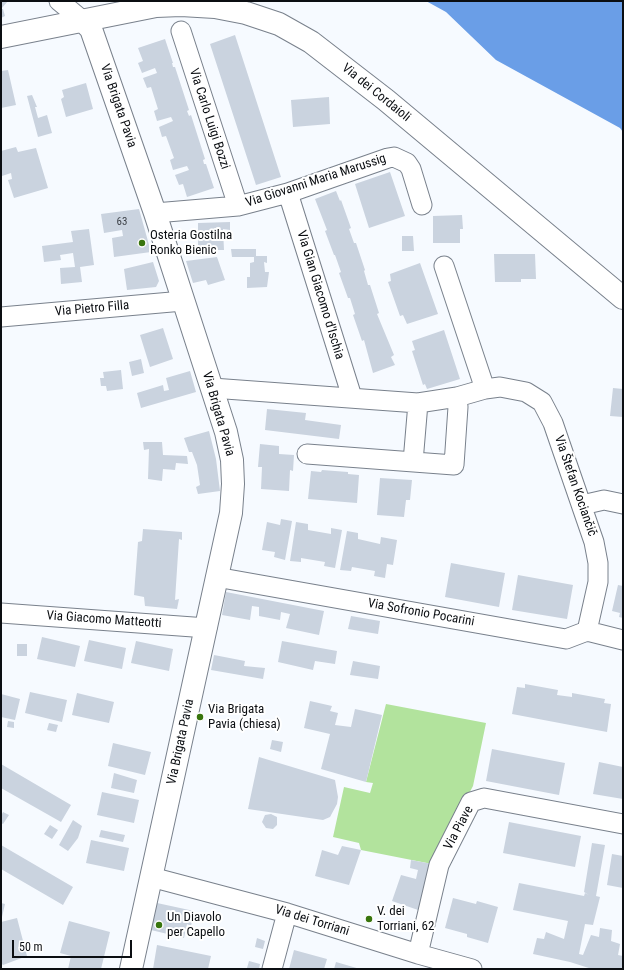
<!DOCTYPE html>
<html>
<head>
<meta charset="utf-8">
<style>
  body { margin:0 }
  #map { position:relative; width:624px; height:970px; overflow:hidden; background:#f6faff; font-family:"Roboto Condensed",sans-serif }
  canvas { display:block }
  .frame { position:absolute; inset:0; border:2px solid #0b0e12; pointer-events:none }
  .scale { position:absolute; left:12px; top:940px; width:120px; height:18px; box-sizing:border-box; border:2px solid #0b0e12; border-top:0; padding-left:5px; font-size:12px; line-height:14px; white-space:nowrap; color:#0b0e12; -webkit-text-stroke:3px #fff; paint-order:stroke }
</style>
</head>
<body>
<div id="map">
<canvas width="624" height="970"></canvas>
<div class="frame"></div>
<div class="scale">50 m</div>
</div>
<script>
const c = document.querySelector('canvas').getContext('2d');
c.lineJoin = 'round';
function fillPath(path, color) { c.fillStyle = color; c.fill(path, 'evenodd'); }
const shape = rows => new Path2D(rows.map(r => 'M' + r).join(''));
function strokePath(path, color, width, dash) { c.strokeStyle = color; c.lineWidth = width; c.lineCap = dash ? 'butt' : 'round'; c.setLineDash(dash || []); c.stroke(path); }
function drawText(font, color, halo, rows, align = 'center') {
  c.font = font + ' "Roboto Condensed",sans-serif'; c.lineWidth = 4; c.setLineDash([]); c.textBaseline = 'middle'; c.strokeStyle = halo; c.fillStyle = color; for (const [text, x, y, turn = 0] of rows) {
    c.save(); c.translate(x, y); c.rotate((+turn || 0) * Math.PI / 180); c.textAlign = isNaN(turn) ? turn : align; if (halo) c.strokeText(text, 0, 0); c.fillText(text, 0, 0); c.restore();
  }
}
fillPath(shape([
  [386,704,486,723,473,786,432,864,361,850,359,843,333,837,344,787,370,793,373,783,366,782]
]), '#b2e39d');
fillPath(shape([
  [426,1,623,1,623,132,620,128,496,60,446,12]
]), '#6a9ee7');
fillPath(shape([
  [1,1,8,1,1,9],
  [1,9,3,9,5,16,1,18],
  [235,35,281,177,256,185,210,44],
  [165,39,173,63,172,63,173,67,175,67,189,110,187,111,189,116,191,115,205,159,203,160,204,164,206,164,214,188,187,197,183,184,179,185,175,175,189,170,187,166,173,170,170,160,174,158,166,136,162,137,159,127,173,121,171,117,157,121,154,111,158,109,151,87,147,88,143,78,157,73,155,68,142,73,138,63,143,61,138,48],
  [8,70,16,105,1,108,1,71],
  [86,83,93,109,66,117,61,99,64,97,62,90],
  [32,95,37,107,35,107,38,118,47,115,52,133,38,137,27,96],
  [329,97,330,124,293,127,291,100],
  [16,147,18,152,36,148,48,188,14,198,8,180,12,179,11,173,2,176,1,172,1,151],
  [390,172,405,216,369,228,355,184],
  [336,191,340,201,341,200,351,228,349,229,354,243,356,243,365,270,364,271,368,285,370,285,379,313,377,314,394,355,391,357,395,365,373,373,364,340,362,341,353,315,355,314,350,298,348,298,339,273,341,272,335,255,334,255,325,231,327,230,315,199],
  [139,209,151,252,114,257,112,238,123,236,122,230,104,233,101,214],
  [462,215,463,229,460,229,460,243,433,243,433,216],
  [230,222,230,230,223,229,224,250,198,250,198,223],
  [89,229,94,265,80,267,82,282,61,284,60,268,75,267,73,253,60,255,61,260,44,262,42,246,73,242,71,231],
  [402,236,413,236,414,251,402,251],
  [231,249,256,249,256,256,267,256,267,263,264,262,265,272,269,272,267,287,247,288,247,277,250,277,250,263,254,262,254,257,232,257],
  [494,254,535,254,536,279,521,279,521,282,495,282],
  [217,257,225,280,208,285,206,280,193,283,186,261],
  [153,262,159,281,156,287,127,290,124,269],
  [420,263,438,314,407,324,403,315,400,316,388,282,391,281,390,274],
  [163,328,173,359,150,367,140,335],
  [444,330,460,379,427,389,425,384,423,385,412,351,415,350,412,341],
  [141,359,144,373,132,376,129,362],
  [121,370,123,389,107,391,106,386,101,386,100,378,104,378,103,372],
  [190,371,196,392,141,408,137,393,163,385,164,391,169,390,166,378],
  [613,388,623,389,623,417,610,416],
  [267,409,306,413,305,420,341,425,339,439,265,430],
  [209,431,216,459,220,491,198,494,196,487,200,485,197,465,192,452,189,452,184,438],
  [143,442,162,442,163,455,187,456,188,464,176,463,175,470,163,469,162,481,148,479,149,449,144,450],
  [260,444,279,446,279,454,294,455,293,471,290,470,289,491,261,489,262,467,258,467],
  [322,470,348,472,348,474,359,475,357,503,308,499,311,471,321,472],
  [380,478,412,480,410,500,406,500,404,517,377,515],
  [281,519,292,521,285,560,274,557,275,552,262,550,267,522,280,525],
  [296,522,308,524,308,530,331,534,331,528,342,530,335,568,324,566,325,562,301,558,301,562,290,561],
  [143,529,182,532,182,540,179,539,175,600,179,599,177,609,145,606,144,597,134,595,138,542,142,541],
  [347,531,358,533,358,539,380,544,381,537,397,540,393,565,387,564,385,578,374,576,375,571,352,567,351,571,340,570],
  [451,563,505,573,499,607,445,597],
  [518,575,573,585,567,619,512,610],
  [618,585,623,586,623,618,619,617,620,613,612,611],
  [226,592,324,611,319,635,286,628,290,614,281,612,280,620,259,616,259,607,252,606,250,620,222,615],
  [351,616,380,621,378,634,348,629],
  [42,637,80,646,75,667,37,659],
  [89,640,126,648,122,669,84,661],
  [136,641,173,649,169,671,131,663],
  [282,641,337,651,335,664,315,661,313,670,278,662],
  [17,644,27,644,27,656,17,656],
  [214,655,245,661,244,666,265,668,263,679,211,670],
  [353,661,380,666,378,679,350,675],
  [525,684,558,690,557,695,572,697,572,693,605,699,604,703,611,704,607,732,512,714,517,687,525,688],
  [30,692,67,700,62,722,25,713],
  [77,693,114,702,109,723,72,715],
  [1,694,20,699,15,720,1,717],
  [310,701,332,706,330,711,338,713,335,725,351,727,355,709,382,715,366,782,321,769,330,734,304,728],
  [8,721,14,722,14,728,7,727],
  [49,723,58,725,56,732,47,730],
  [272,740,283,742,281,752,270,749],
  [113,743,151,752,145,775,108,766],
  [492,749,565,763,559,795,486,781],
  [259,757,335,780,338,797,337,804,330,817,323,820,248,809],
  [599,762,623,767,623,799,593,794],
  [1,764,71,805,61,822,1,788],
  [114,773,137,780,134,793,111,788],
  [102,792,139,800,134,823,97,815],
  [3,812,9,815,3,824,1,823,1,816],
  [271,814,277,817,277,825,273,829,266,828,262,822,265,815],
  [73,820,82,826,78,838,68,851,59,845],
  [509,822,581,836,575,867,503,853],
  [50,825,58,830,52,839,44,834],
  [101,830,125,835,123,842,99,837],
  [91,840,129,848,124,871,86,863],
  [592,843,605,845,596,896,600,897,593,925,585,924,579,954,583,955,591,935,599,937,600,928,612,930,611,941,620,944,618,955,623,956,623,969,592,969,570,962,533,954,537,938,544,939,546,932,564,939,568,921,513,910,519,883,584,896,585,893,589,895,584,892],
  [1,845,73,887,63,905,1,869],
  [342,846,361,850,349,885,315,876,322,850,338,855],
  [612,854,623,856,623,888,607,885],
  [411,860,432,864,421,911,392,901,401,875,416,879,418,870,410,868],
  [453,898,476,904,477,901,498,907,488,943,467,937,467,934,445,928],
  [1,903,5,904,2,917,1,917],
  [157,903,194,911,191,926,187,924,184,938,151,930],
  [17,918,27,956,3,965,1,963,1,922],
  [69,921,110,932,101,969,68,969,71,956,60,953],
  [257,938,265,941,263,949,255,947],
  [157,945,211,956,208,969,153,969],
  [294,950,327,959,324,969,289,969],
  [249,961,260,964,259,969,247,968],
  [336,962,360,969,334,969]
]), '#cad3df');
const minor = shape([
  [59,1,82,20],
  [181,31,238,206],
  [288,193,352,397],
  [155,213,238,206,288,193,388,158,394,157,407,163,411,169,422,205],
  [444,266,485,389],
  [1,317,183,301],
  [212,388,418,403,457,397,485,389,500,387,526,392,542,402,553,423,594,542,598,563,598,582,587,631],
  [307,454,454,465,458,407,457,397],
  [413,462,418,403],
  [582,505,604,500,623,504],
  [216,577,566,639,587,631,623,640],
  [1,613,207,628],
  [151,877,287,913,418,954,472,969],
  [418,954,439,865,471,802,484,798,623,824],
  [272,969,287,913]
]);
const tertiary = shape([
  [82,20,91,29,155,213,226,432,232,460,233,484,231,513,131,969],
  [1,37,156,6,181,5,215,7,246,13,279,24,311,42,386,100,623,298]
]);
strokePath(minor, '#79818c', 21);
strokePath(tertiary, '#79818c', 24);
strokePath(minor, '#fff', 19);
strokePath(tertiary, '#fff', 22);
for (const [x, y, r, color] of [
  [142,243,4,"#38750d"],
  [200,717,4,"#38750d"],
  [369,919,4,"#38750d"],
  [159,925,4,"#38750d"]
]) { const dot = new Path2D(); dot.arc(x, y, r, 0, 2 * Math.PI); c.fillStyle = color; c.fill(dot); strokePath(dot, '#fff', 1.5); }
drawText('11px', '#3b3f45', null, [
  ["63",122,222]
]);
drawText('13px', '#0b0e12', '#fff', [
  ["Via dei Cordaioli",376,93,39],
  ["Via Brigata Pavia",118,106,71],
  ["Via Carlo Luigi Bozzi",209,119,72],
  ["Via Giovanni Maria Marussig",316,181,-18],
  ["Via Gian Giacomo d'Ischia",320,295,73],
  ["Via Pietro Filla",92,309,-5],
  ["Via Brigata Pavia",218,414,74],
  ["Via Štefan Kociančič",575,486,71],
  ["Via Sofronio Pocarini",421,613,10],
  ["Via Giacomo Matteotti",104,620,4],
  ["Via Brigata Pavia",181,742,-78],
  ["Via Piave",459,828,-62],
  ["Via dei Torriani",312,921,17]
]);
drawText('13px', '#0b0e12', '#fff', [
  ["Osteria Gostilna",150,236],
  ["Ronko Bienic",150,251],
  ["Via Brigata",208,710],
  ["Pavia (chiesa)",208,725],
  ["V. dei",377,912],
  ["Torriani, 62",377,927],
  ["Un Diavolo",167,918],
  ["per Capello",167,933]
], 'left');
</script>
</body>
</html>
